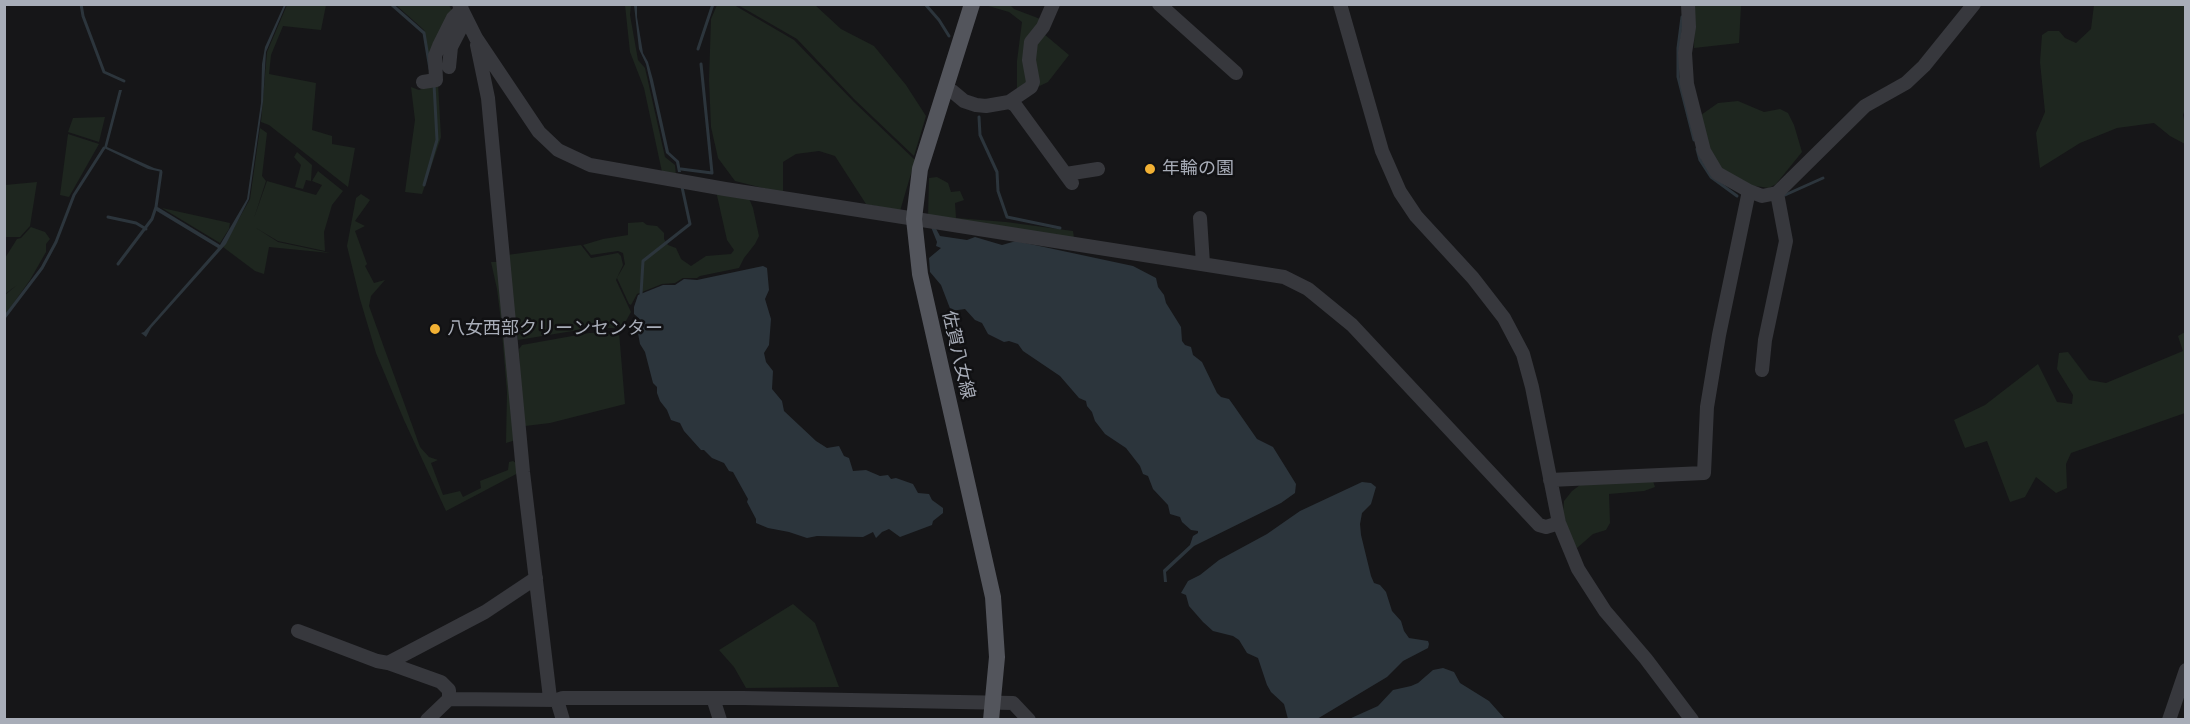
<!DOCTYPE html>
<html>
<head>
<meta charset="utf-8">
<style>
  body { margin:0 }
  #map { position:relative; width:2190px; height:724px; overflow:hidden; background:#161618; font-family:"IBM Plex Sans",sans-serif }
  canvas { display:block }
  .frame { position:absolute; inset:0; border:6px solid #a8adb8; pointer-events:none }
</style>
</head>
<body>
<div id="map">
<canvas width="2190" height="724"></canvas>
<div class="frame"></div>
</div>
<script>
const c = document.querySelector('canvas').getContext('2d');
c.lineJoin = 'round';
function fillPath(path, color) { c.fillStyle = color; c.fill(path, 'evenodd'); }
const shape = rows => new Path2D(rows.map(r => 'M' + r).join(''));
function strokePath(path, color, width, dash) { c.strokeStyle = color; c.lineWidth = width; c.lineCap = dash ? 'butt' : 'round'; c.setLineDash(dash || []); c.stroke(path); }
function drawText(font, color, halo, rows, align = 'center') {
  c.font = font + ' "IBM Plex Sans","Noto Sans JP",sans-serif'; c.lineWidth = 5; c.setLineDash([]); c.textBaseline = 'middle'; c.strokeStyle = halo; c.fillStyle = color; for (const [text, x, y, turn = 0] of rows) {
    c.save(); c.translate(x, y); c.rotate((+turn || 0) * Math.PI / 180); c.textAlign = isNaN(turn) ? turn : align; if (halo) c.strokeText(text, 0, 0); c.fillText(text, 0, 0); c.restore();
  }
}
fillPath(shape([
  [287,5,326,5,321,30,283,26,271,55,269,74,316,83,312,130,332,136,332,144,355,148,348,187,269,125,261,122,267,52],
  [396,5,449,5,453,13,430,64,424,30],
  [625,5,631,5,630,15,638,60,645,68,665,157,675,165,676,175,662,172,644,88,630,52],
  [717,5,734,5,794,40,854,102,915,160,900,211,866,204,835,156,819,151,796,154,783,162,783,193,735,181,718,158,711,127,709,80,711,19],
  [738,5,815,5,841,29,874,46,906,85,926,116,914,156,854,99,797,39],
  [985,5,1010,5,1014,9,1043,20,1044,34,1069,55,1048,82,1027,92,1017,92,1017,61,1022,22,1009,12],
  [1695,5,1741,5,1739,43,1694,48],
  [2094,5,2185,5,2186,107,2183,115,2185,124,2185,144,2170,136,2154,123,2117,128,2080,143,2040,168,2036,133,2045,112,2040,62,2042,35,2048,31,2059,31,2065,38,2076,43,2091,29],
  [438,83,441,137,422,194,405,192,415,120,411,87,419,90],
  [1738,101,1764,112,1780,109,1788,113,1794,125,1802,152,1776,184,1769,188,1741,184,1720,169,1708,145,1701,115,1718,103],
  [105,117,99,142,68,132,73,118],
  [260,128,267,133,262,176,266,181,254,218,267,181,316,195,322,185,312,181,318,171,343,191,332,205,324,232,325,251,278,241,256,228,278,242,330,253,269,247,264,274,255,271,223,247,250,199],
  [68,134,99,144,69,197,60,195],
  [297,152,312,165,311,181,306,180,303,189,295,187,301,165,294,157],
  [937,177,948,183,951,192,960,191,964,200,955,203,956,218,1006,222,1073,231,1074,238,928,218,929,178],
  [37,182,30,226,20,237,5,237,5,185],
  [716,191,748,196,753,208,759,236,755,244,744,258,739,268,700,276,697,278,683,278,675,283,662,284,637,294,631,305,629,304,617,278,625,264,623,253,618,251,591,255,583,245,603,239,628,235,628,223,643,222,647,225,657,226,664,233,664,239,668,245,676,248,681,259,691,266,706,256,731,254,734,250,727,240],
  [361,194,370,200,355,221,365,226,355,231,367,264,365,266,374,283,385,280,371,296,369,306,420,447,429,457,438,460,431,463,443,495,460,491,463,497,481,488,480,481,508,470,509,462,513,461,518,464,520,472,446,511,404,420,376,353,360,299,347,246,356,198],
  [162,208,230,223,229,229,220,243],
  [31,227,45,232,50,239,46,244,46,252,30,280,5,315,5,295,17,285,5,294,5,258,17,239,21,238],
  [581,245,591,258,618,253,621,256,623,265,616,280,631,312,622,328,591,328,518,340,507,255],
  [491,262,498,262,516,440,506,443,507,392,501,321,497,289],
  [619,332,625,404,550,423,525,426,520,384,519,349,522,345,589,333],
  [2185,332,2185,413,2071,453,2066,464,2067,488,2056,493,2036,477,2025,497,2010,502,1987,441,1965,448,1954,420,1985,405,2038,364,2057,402,2072,404,2073,395,2057,369,2059,353,2068,352,2089,380,2106,383,2183,351,2178,336],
  [1653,481,1655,487,1644,491,1609,494,1610,523,1606,530,1593,534,1577,548,1571,539,1563,514,1564,501,1572,491,1584,482],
  [793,604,815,623,839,687,746,688,734,667,719,650]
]), '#1e261f');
fillPath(shape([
  [284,5,286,5,266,52,263,102,249,199,226,244,151,328,146,337,141,333,144,332,218,248,155,210,156,206,220,245,247,199,261,103,262,64,265,47],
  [634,5,637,5,637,17,643,53,648,62,653,80,669,152,679,161,681,172,678,172,676,162,666,153,646,64,639,49],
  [119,90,122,90,107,147,154,168,162,170,162,172,148,169,104,148],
  [934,225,940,236,967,240,975,237,1002,245,1016,241,1133,266,1156,278,1158,287,1164,295,1166,303,1181,327,1182,341,1185,345,1191,347,1193,355,1202,362,1217,393,1221,397,1229,399,1234,406,1257,439,1273,447,1296,484,1295,493,1281,503,1194,546,1166,572,1167,582,1164,582,1163,570,1190,545,1193,536,1198,533,1198,531,1191,530,1182,522,1180,517,1170,514,1168,505,1153,489,1148,476,1143,474,1140,466,1126,448,1105,434,1095,421,1092,412,1087,406,1086,401,1079,398,1060,376,1023,351,1018,344,1009,341,1004,342,988,334,982,323,975,320,965,309,951,311,941,285,930,272,929,258,941,248,936,246,937,242,931,227],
  [763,266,767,268,769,290,765,299,771,319,769,345,764,353,766,362,773,371,772,389,782,401,784,411,816,441,827,448,839,446,844,456,849,458,853,471,866,470,880,476,888,475,891,479,896,478,913,484,918,493,929,494,932,500,943,508,943,513,933,521,932,525,900,537,889,529,882,532,876,538,873,532,863,537,817,536,807,538,789,532,768,528,756,523,756,519,747,502,748,499,733,472,729,471,724,463,712,458,704,450,701,450,684,431,680,423,671,420,667,410,660,401,657,393,657,387,653,383,645,352,640,344,638,333,644,323,634,314,634,307,638,295,663,285,675,285,684,279,697,280],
  [1362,482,1371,483,1376,487,1371,504,1362,513,1360,524,1361,535,1371,576,1374,583,1380,585,1386,592,1392,611,1401,621,1404,631,1409,638,1428,641,1429,644,1428,648,1403,661,1387,677,1317,719,1288,719,1284,704,1271,692,1267,685,1258,658,1247,653,1239,640,1233,636,1213,631,1203,622,1189,606,1186,595,1181,593,1188,581,1200,575,1219,560,1267,534,1300,511],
  [1443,668,1454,672,1460,683,1489,701,1505,719,1349,719,1378,706,1393,690,1411,686,1418,683,1433,670]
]), '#2c353c');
strokePath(shape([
  [81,4,83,16,104,72,124,81],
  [391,4,424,33,430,69],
  [925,4,939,20,949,36],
  [1682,17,1678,48,1678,77,1694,140],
  [698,49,713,4],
  [979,117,980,135,997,172,998,191,1007,217,1060,228],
  [1697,149,1700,160,1711,177,1737,196],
  [681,169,712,173,701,64],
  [424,185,437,140,434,84],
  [1785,195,1823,178],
  [108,217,136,223,146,229],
  [118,264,152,219,156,207,161,172],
  [641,294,643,261,690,224,682,187],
  [4,318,42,268,56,242,74,195,104,148]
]), '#2c353c', 3);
strokePath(shape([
  [459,4,476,38,539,132,558,150,590,165,725,189,1284,277,1308,289,1352,325,1539,525,1546,527,1559,523],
  [1159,4,1236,73],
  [1340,4,1382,151,1400,192,1416,216,1473,278,1504,318,1523,354,1532,387,1559,523,1578,569,1605,611,1646,659,1692,720],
  [1688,4,1689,27,1685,53,1687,84,1704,151,1717,173,1749,191,1762,196,1777,193,1865,106,1906,83,1924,66,1974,4],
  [477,45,488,98,523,472,550,698],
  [449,67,451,47,466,18],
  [423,82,436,80,435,56,439,46,453,18,462,9],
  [952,91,964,101,976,105,986,106,1009,102,1015,105,1072,183],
  [1009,102,1031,87,1033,82,1029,60,1031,42,1043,27,1053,4],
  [1066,174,1098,169],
  [1200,218,1203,264],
  [1762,370,1765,340,1786,241,1777,193],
  [1550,480,1704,473,1707,407,1719,335,1749,191],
  [298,631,377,661,388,663,441,682,449,690,449,699],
  [388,663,485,612,536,578],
  [713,698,720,720],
  [557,700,563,720],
  [427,720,449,699,557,700,563,698,743,698,1013,703,1029,720],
  [2169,720,2186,670]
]), '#37383d', 14);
strokePath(shape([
  [972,4,920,169,914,219,920,274,993,597,997,657,991,720]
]), '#53555c', 16);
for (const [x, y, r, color] of [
  [1150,169,6,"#f2b134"],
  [435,329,6,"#f2b134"]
]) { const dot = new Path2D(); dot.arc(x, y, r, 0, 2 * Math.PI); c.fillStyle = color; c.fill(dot); strokePath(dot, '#111113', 2); }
drawText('18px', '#a8adb8', '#111113', [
  ["年輪の園",1162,169],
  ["八女西部クリーンセンター",447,329]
], 'left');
drawText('18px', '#a8adb8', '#111113', [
  ["佐賀八女線",958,355,77]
]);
</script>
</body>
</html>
